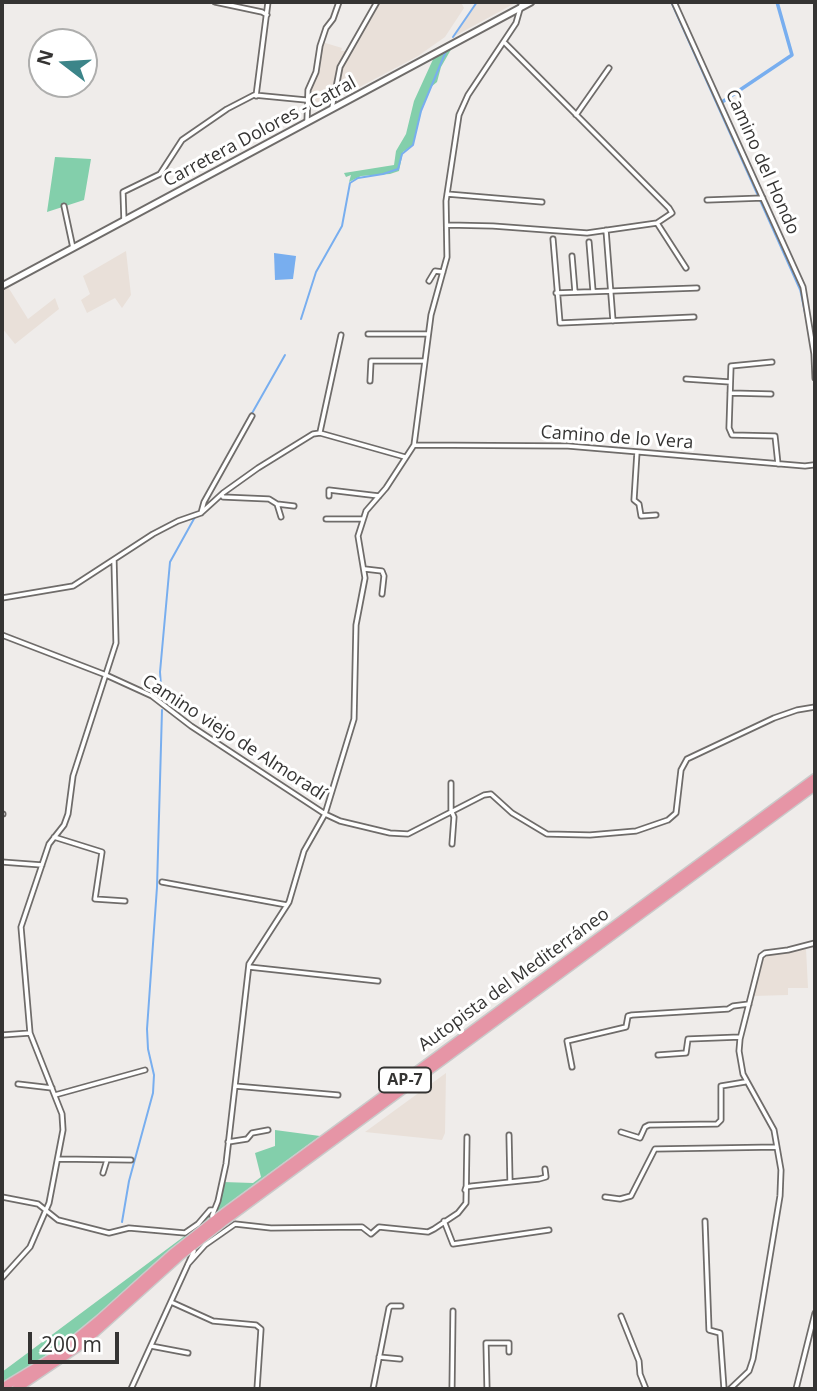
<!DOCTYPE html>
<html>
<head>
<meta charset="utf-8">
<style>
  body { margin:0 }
  #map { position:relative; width:817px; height:1391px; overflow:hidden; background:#efecea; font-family:"Open Sans",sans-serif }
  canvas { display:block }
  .frame { position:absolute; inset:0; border:4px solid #353433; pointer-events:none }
  .north { position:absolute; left:28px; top:28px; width:70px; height:70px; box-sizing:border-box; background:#fff; border:2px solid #aeaead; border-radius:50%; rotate:287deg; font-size:19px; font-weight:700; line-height:28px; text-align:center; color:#353433 }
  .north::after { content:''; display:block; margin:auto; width:24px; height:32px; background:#3c8589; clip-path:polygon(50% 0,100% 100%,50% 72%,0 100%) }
  .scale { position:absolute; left:28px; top:1332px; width:91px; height:32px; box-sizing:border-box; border:4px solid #353433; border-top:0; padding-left:9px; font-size:21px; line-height:24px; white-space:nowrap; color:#353433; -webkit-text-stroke:5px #fff; paint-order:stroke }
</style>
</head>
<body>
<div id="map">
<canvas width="817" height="1391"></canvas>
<div class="frame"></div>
<div class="north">N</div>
<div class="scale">200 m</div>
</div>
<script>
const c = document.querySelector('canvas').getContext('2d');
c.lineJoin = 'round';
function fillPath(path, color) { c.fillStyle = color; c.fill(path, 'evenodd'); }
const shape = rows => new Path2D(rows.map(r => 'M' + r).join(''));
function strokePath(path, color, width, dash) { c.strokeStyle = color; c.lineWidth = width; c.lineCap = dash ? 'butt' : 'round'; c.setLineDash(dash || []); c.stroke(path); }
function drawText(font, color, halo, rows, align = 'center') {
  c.font = font + ' "Open Sans",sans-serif'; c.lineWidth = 6; c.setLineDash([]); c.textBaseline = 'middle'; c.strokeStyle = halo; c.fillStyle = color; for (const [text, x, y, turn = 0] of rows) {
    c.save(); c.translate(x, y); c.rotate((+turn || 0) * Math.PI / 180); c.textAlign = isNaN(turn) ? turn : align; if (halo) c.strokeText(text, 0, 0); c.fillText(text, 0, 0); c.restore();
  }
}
fillPath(shape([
  [380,2,461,2,464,8,445,37,418,56,335,100,344,64],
  [478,2,517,2,453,37,477,3],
  [322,42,342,48,341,51,346,51,327,99,318,102,308,99],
  [126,251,131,295,122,308,115,298,87,313,81,300,90,294,83,276],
  [8,287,28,319,55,298,59,309,15,344,2,328,2,290],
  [806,949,808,988,788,988,788,995,753,996,762,958,771,954],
  [446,1073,445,1133,442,1140,365,1132]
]), '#e9e0d9');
fillPath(shape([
  [453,46,441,67,437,82,431,87,423,105,413,145,403,152,399,171,390,174,361,176,349,182,351,175,346,177,344,173,394,165,396,151,406,134,414,101,435,55],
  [55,157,91,159,84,200,47,212],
  [275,1130,320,1136,213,1215,223,1182,253,1183,261,1177,255,1153,275,1146],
  [206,1217,209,1217,206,1222,166,1254,96,1318,30,1367,2,1384,2,1372,202,1223]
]), '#83cfab');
fillPath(shape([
  [274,253,296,256,293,279,275,280]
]), '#78aeef');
strokePath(shape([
  [453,37,477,2],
  [301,319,316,272,342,226,350,183,358,178,383,174,398,169,402,154,413,145,421,111,446,51],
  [251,415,285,355],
  [162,700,160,672,170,562,195,517],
  [122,1222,129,1181,153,1093,154,1075,148,1049,147,1029,157,887,162,710]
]), '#78aeef', 2);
strokePath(shape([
  [672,2,801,290,806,314],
  [722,102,792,55,777,2]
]), '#78aeef', 3.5);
const street = shape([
  [215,2,262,12,267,15],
  [674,2,803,287,814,354,815,378],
  [505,43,669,208,672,213,657,223],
  [256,96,268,2],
  [332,108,340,67,377,2],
  [576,115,609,68],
  [307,122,308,90,316,72,320,46,326,28,333,19,339,2],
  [447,194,542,202],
  [707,200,763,198],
  [64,206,73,248],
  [124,221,123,192,160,174,182,140,227,109,254,95,306,100],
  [448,225,493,226,587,233,657,223,686,268],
  [606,230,613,321],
  [553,239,560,323,694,317],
  [589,242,593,291],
  [572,256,575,292],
  [429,281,435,271,443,272],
  [556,293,697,288],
  [368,334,428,334],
  [772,362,731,366,729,428,732,435,775,436,778,464],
  [686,379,730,382],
  [370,381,371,361,425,361],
  [730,393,771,394],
  [320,432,341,335],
  [414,445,568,446,805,466,813,465],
  [637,452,634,500,639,504,641,516,656,515],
  [222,495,223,497,269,499,277,504,294,506],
  [329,496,329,490,379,496],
  [277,504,281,517],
  [201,513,204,502,252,416],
  [326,519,363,519],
  [365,569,382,571,384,576,382,594],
  [2,598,73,586,153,534,178,521,201,513,223,493,258,468,313,434,320,433,405,457],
  [2,635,106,675,152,696,191,726,325,814,340,821,390,833,408,834,484,795,491,794,512,813,547,834,590,835,636,831,668,820,676,813,681,770,687,759,774,718,797,710,815,707],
  [451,783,451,810,454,817,452,844],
  [2,814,3,814],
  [54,837,102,852,95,899,125,901],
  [2,862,42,865],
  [162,882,287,905],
  [249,967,378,981],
  [2,1035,30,1033],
  [658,1055,686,1053,688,1039,740,1037],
  [572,1067,567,1041,626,1027,628,1016,632,1015,728,1009,733,1006,749,1004],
  [18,1084,52,1088],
  [235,1086,338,1095],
  [55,1095,145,1070],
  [621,1132,640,1138,645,1127,649,1125,717,1124,721,1120,721,1086,745,1082],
  [509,1135,510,1182],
  [228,1142,247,1139,252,1133,268,1130],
  [58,1159,131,1160],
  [103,1173,107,1160],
  [465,1190,466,1187,472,1186,539,1179,546,1177,545,1169],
  [2,1197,38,1204,58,1220,109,1233,129,1228,185,1233,198,1224,210,1210,214,1210],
  [605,1197,620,1199,631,1196,655,1149,777,1147],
  [212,1216,218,1201,226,1164,249,964,289,902,304,851,325,814,354,719,356,625,365,578,358,536,366,511,386,488,414,445,431,315,447,257,446,201,459,115,468,95,516,23,522,2],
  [444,1221,453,1244,549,1230],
  [705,1221,709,1330,720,1333,724,1389],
  [188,1264,205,1245,235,1224,271,1228,362,1227,371,1234,379,1227,428,1232,434,1229,458,1213,466,1203,467,1137],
  [2,1278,30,1247,49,1203,63,1130,62,1114,30,1033,21,927,49,844,64,825,68,814,73,776,116,643,114,560],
  [171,1302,213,1321,256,1325,261,1329,257,1389],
  [621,1316,639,1361,640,1374,646,1389],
  [151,1346,188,1353],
  [379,1357,400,1359],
  [131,1389,194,1251],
  [373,1389,389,1308,391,1306,401,1306],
  [452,1389,453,1311],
  [487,1389,486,1343,509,1343,509,1352],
  [730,1389,749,1371,753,1359,780,1196,781,1170,774,1130,743,1074,739,1051,740,1039,761,956,765,953,788,950,815,943],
  [796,1389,815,1313]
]);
const secondary = shape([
  [2,286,531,2]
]);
const highway = shape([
  [2,1388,55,1356,100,1319,172,1254,220,1216,815,778],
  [16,1389,81,1345,181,1255,223,1222,815,786]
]);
strokePath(street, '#6f6c6a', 7);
strokePath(secondary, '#6f6c6a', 9);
strokePath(highway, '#cacaca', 11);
strokePath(street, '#fff', 3.5);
strokePath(secondary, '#fff', 5);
strokePath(highway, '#e695a6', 8);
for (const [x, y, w] of [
  [405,1080,52]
]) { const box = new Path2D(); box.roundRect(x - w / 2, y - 12.5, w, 25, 5); c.fillStyle = '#fff'; c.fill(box); strokePath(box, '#353433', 2); }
drawText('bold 16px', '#353433', null, [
  ["AP-7",405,1080]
]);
drawText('18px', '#353433', '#fff', [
  ["Carretera Dolores - Catral",260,132,-28],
  ["Camino del Hondo",762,162,66],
  ["Camino de lo Vera",617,438,4],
  ["Camino viejo de Almoradí",234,738,33],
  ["Autopista del Mediterráneo",514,980,-36]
]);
</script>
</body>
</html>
